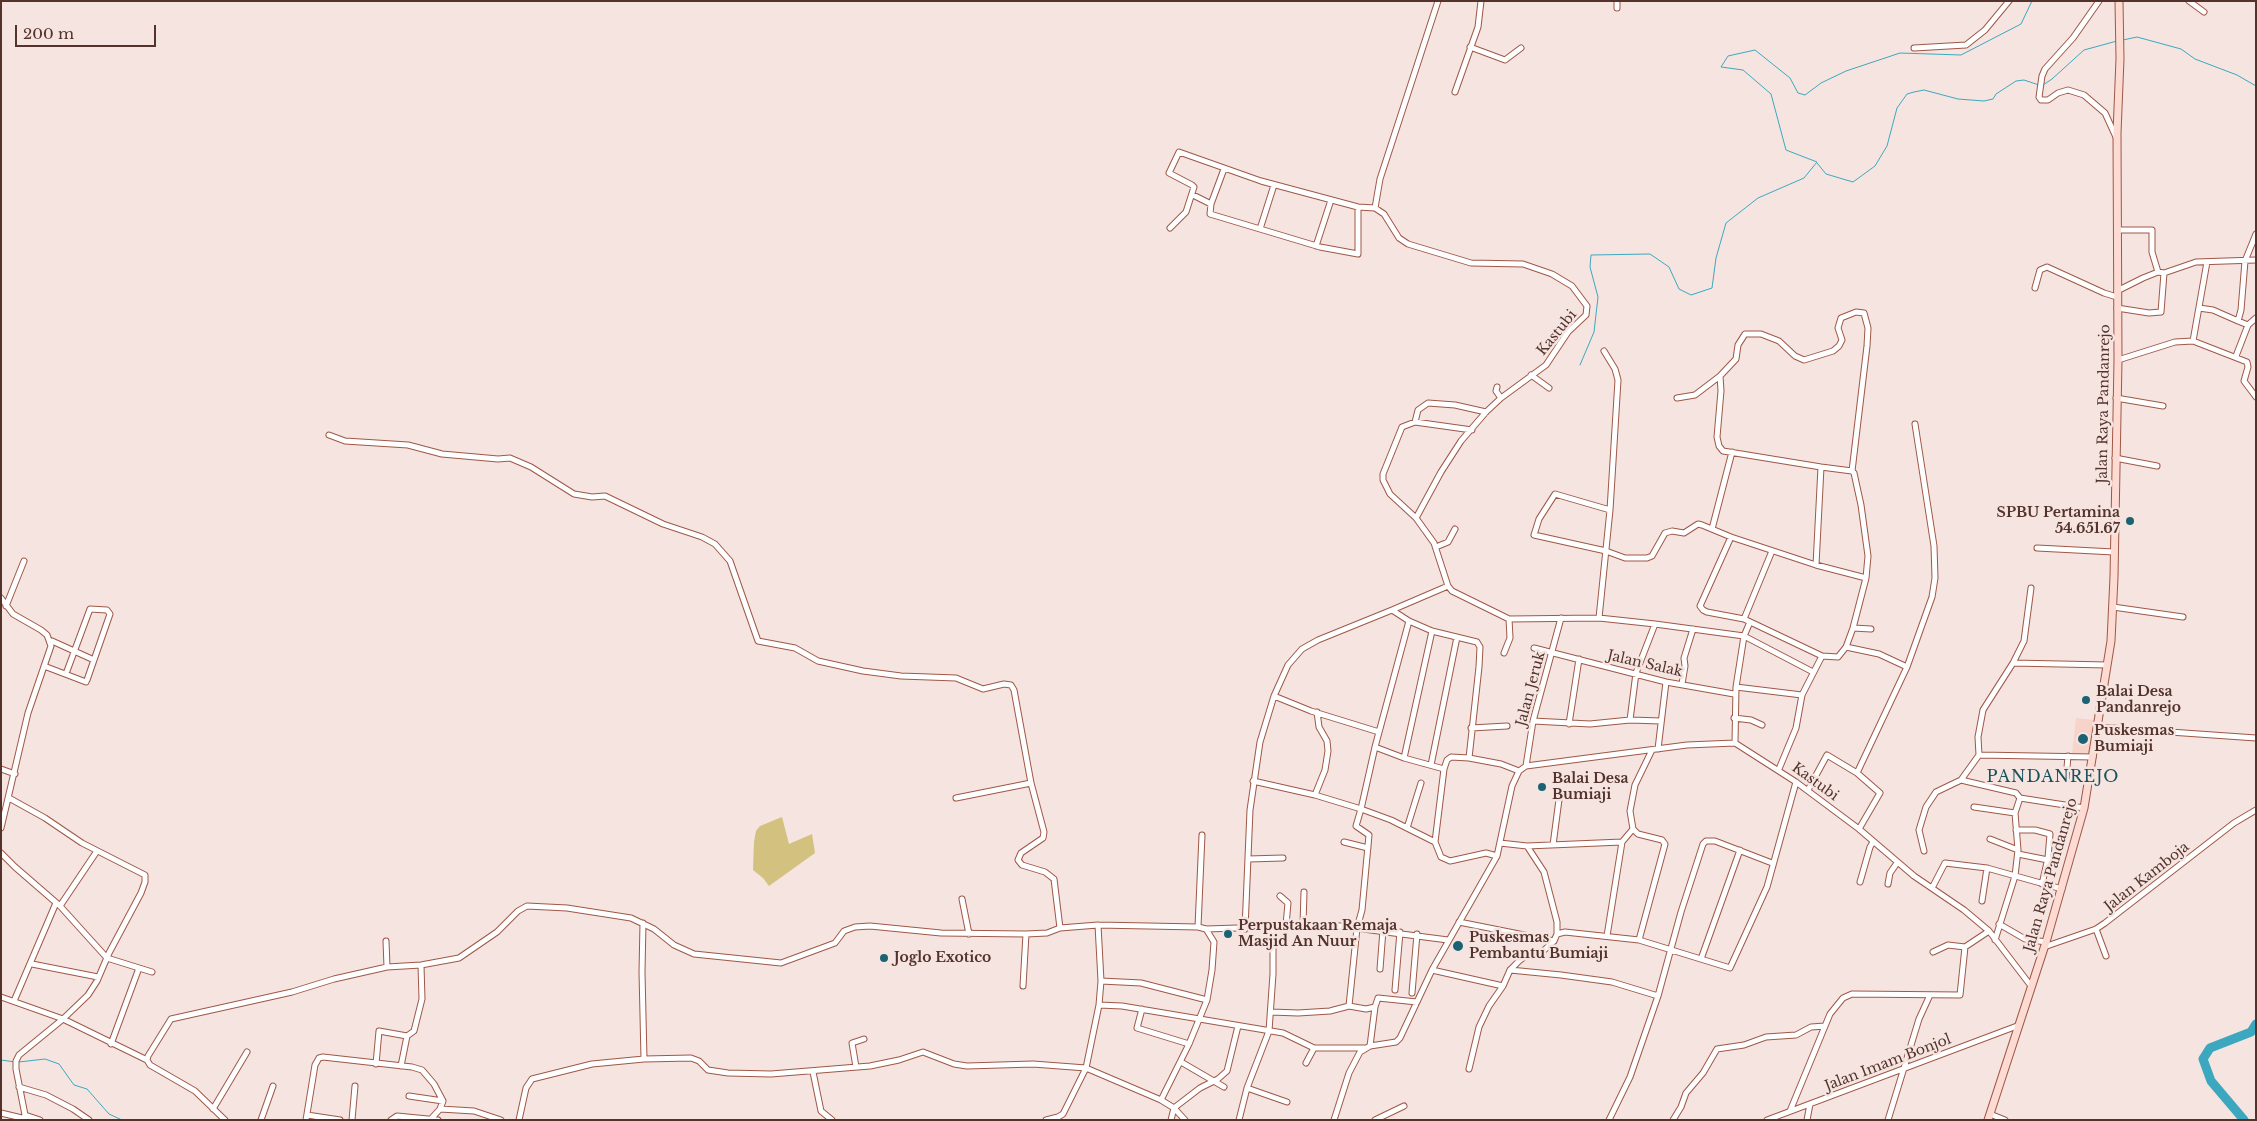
<!DOCTYPE html>
<html>
<head>
<meta charset="utf-8">
<style>
  body { margin:0 }
  #map { position:relative; width:2257px; height:1121px; overflow:hidden; background:#f5e4e0; font-family:"Libre Baskerville",serif }
  canvas { display:block }
  .frame { position:absolute; inset:0; border:2px solid #53332b; pointer-events:none }
  .scale { position:absolute; left:15px; top:25px; width:141px; height:22px; box-sizing:border-box; border:2px solid #53332b; border-top:0; padding-left:6px; font-size:15px; line-height:18px; white-space:nowrap; color:#53332b; -webkit-text-stroke:4px #f5e4e0; paint-order:stroke }
</style>
</head>
<body>
<div id="map">
<canvas width="2257" height="1121"></canvas>
<div class="frame"></div>
<div class="scale">200 m</div>
</div>
<script>
const c = document.querySelector('canvas').getContext('2d');
c.lineJoin = 'round';
function fillPath(path, color) { c.fillStyle = color; c.fill(path, 'evenodd'); }
const shape = rows => new Path2D(rows.map(r => 'M' + r).join(''));
function strokePath(path, color, width, dash) { c.strokeStyle = color; c.lineWidth = width; c.lineCap = dash ? 'butt' : 'round'; c.setLineDash(dash || []); c.stroke(path); }
function drawText(font, color, halo, rows, align = 'center') {
  c.font = font + ' "Libre Baskerville",serif'; c.lineWidth = 5; c.setLineDash([]); c.textBaseline = 'middle'; c.strokeStyle = halo; c.fillStyle = color; for (const [text, x, y, turn = 0] of rows) {
    c.save(); c.translate(x, y); c.rotate((+turn || 0) * Math.PI / 180); c.textAlign = isNaN(turn) ? turn : align; if (halo) c.strokeText(text, 0, 0); c.fillText(text, 0, 0); c.restore();
  }
}
fillPath(shape([
  [2076,718,2094,720,2089,755,2072,754]
]), '#f7d3c9');
fillPath(shape([
  [782,817,789,844,812,834,815,853,769,886,763,878,753,870,754,842,756,831,760,826]
]), '#d3c17f');
strokePath(shape([
  [2123,40,2137,37,2181,49,2195,59,2237,75,2256,86],
  [2043,85,2052,79,2084,50,2117,41],
  [1817,163,1826,174,1853,182,1875,166,1887,146,1897,108,1907,94,1914,92,1924,90,1958,99,1984,101,1993,99,1996,94,2016,81,2024,80,2039,85],
  [1580,365,1594,332,1598,297,1590,267,1591,255,1650,254,1669,267,1679,289,1691,295,1712,288,1716,258,1726,223,1758,198,1804,178,1817,162,1786,150,1771,94,1743,70,1721,67,1728,56,1755,50,1790,78,1798,93,1805,95,1821,83,1846,71,1900,53,1961,55,2021,24,2032,1],
  [1,1060,15,1062],
  [19,1062,45,1059,59,1064,74,1085,87,1089,109,1114,122,1120]
]), '#3ca8bf', 1);
strokePath(shape([
  [2244,1120,2211,1081,2203,1059,2210,1048,2251,1032,2256,1024]
]), '#3ca8bf', 9);
const minor = shape([
  [1617,1,1617,8],
  [2099,1,2073,38,2045,69,2042,76,2039,97,2041,100,2048,100,2058,93,2068,90,2084,95,2105,113,2116,137],
  [2189,1,2204,12],
  [1470,47,1505,60,1521,48],
  [1914,48,1966,45,1985,30,2009,1],
  [1455,92,1478,27,1481,1],
  [1224,169,1211,204,1210,214,1320,247,1358,254,1358,207],
  [1193,195,1211,204],
  [1375,208,1380,179,1438,1],
  [1170,228,1186,212,1194,187,1192,185,1169,173,1179,152,1261,181,1358,207,1375,208,1384,214,1399,238,1408,244,1471,263,1523,264,1552,274,1572,286,1587,306,1586,315,1568,332,1546,365,1501,398,1486,412,1461,441,1441,472,1416,518,1434,543,1448,586,1452,591,1509,619,1599,618],
  [1260,229,1274,185],
  [2117,230,2152,230,2152,252,2158,272],
  [1316,246,1331,200],
  [2164,273,2196,262,2256,260],
  [2035,288,2040,270,2047,267,2104,293,2117,297],
  [2117,291,2143,278,2158,272,2164,273,2161,312,2149,313,2117,308],
  [2199,308,2213,310,2238,321,2241,310,2245,261,2256,234],
  [2248,325,2256,318],
  [2193,341,2247,362,2248,367,2244,381,2256,397],
  [1604,351,1615,369,1618,380,1610,510,1599,618,1655,624,1744,636,1750,622],
  [2236,356,2248,325,2238,321],
  [2118,360,2175,342,2193,341,2207,262],
  [1531,375,1549,388],
  [1720,376,1736,359,1738,345,1745,334,1761,334,1779,341,1795,356,1804,360,1833,351,1839,346,1842,340,1838,328,1841,318,1856,312,1864,313,1868,328,1867,346,1852,471],
  [1497,387,1496,391,1501,398],
  [1677,398,1695,395,1720,376,1721,391,1717,437,1719,446,1723,451,1821,467,1852,471,1854,473,1861,505,1868,556,1866,578,1816,565],
  [2116,398,2163,406],
  [1415,422,1418,410,1428,403,1455,405,1486,412],
  [329,435,345,441,408,445,442,454,498,459,510,458,531,467,574,494,592,497,605,496,663,524,702,537,715,544,730,561,758,641,795,648,818,661,863,671,901,676,956,678,983,689,1004,684,1011,685,1014,690,1031,783,1044,832,1043,838,1021,853,1018,860,1022,865,1045,872,1054,879,1060,928],
  [2115,458,2157,466],
  [1610,510,1555,494,1539,519,1534,535,1606,551,1625,558,1647,558,1652,556,1665,533,1672,531,1684,533,1698,524,1702,525,1731,537,1816,565,1821,467],
  [1416,518,1390,494,1383,480,1383,474,1402,427,1415,422,1472,430],
  [1712,529,1732,452],
  [1731,537,1700,606,1703,610,1707,612,1744,619],
  [1436,547,1448,542,1455,529],
  [2037,548,2114,552],
  [1772,551,1744,619,1822,656,1838,657,1846,647,1853,628,1866,578],
  [2031,588,2024,641,2013,663,2107,665],
  [1,598,13,614,41,630,47,635,51,646,28,713,1,828],
  [6,606,24,561],
  [2113,607,2183,617],
  [1392,610,1448,586],
  [1853,628,1871,629],
  [52,641,94,660],
  [1846,647,1879,654,1907,667],
  [1534,648,1666,682,1734,694],
  [1504,653,1510,638,1509,619],
  [44,666,86,682],
  [67,671,90,609,107,610,110,614,87,680],
  [1682,684,1685,666,1684,658,1693,629],
  [1736,687,1744,636,1813,672],
  [1802,695,1822,656],
  [1274,696,1311,711,1379,732],
  [1734,718,1751,720,1762,725],
  [1630,720,1661,721],
  [1533,721,1590,724,1630,720,1636,673,1655,624],
  [1569,724,1579,659],
  [2098,727,2256,738],
  [1471,728,1507,726],
  [1735,743,1736,687,1802,695,1796,728,1779,769],
  [1375,747,1409,621],
  [1658,749,1666,682],
  [1979,755,2093,757],
  [1404,758,1432,631],
  [1431,765,1457,637],
  [1526,766,1533,721,1561,618],
  [1,769,15,774],
  [2066,779,2068,756],
  [1961,780,2016,793,2020,798],
  [1253,781,1315,795,1325,770,1328,751,1327,741,1319,727,1317,712],
  [1808,790,1827,755,1857,773],
  [1315,795,1361,809,1375,747,1404,758,1444,769,1447,760,1451,757,1469,758],
  [9,798,45,818,82,843,145,875,145,882,141,893,109,953,97,981,88,995,63,1019,147,1060,150,1065,195,1091,225,1120],
  [956,798,1031,783],
  [1974,807,2015,813],
  [1407,828,1421,783],
  [1633,829,1638,834,1662,840,1665,844,1639,940],
  [1859,829,1880,793,1857,773,1907,667,1932,597,1935,578,1934,546,1915,424],
  [2016,830,2035,830,2050,834,2048,858,2042,884],
  [1990,839,2018,850],
  [1344,842,1368,848],
  [1435,842,1441,857,1450,861,1486,853,1497,856],
  [1553,845,1560,792],
  [1527,846,1622,842,1633,829,1630,811,1635,785,1652,750],
  [1924,851,1919,830,1926,807,1936,792,1961,780,1979,755,1978,737,1983,710,2013,663],
  [1,853,15,867,60,906,107,958,152,972],
  [2018,854,2048,860],
  [1248,859,1283,858],
  [1860,882,1870,847,1873,842],
  [1888,884,1890,873,1897,863],
  [1932,888,1945,863,1987,868],
  [1280,896,1288,903,1286,925],
  [962,899,969,934],
  [1982,901,1987,868,2062,889],
  [60,906,97,851],
  [1459,922,1554,941],
  [1999,924,2025,939,2046,942],
  [1303,925,1304,892],
  [1198,927,1202,835],
  [1245,929,1250,810,1260,742,1274,696,1288,665,1302,649,1318,640,1392,610,1409,621,1432,631,1477,642,1480,647,1479,667,1469,758,1501,764,1519,771],
  [2096,929,2106,956],
  [1557,934,1565,932,1639,940,1730,968,1767,887,1796,782],
  [1607,936,1622,842],
  [1995,940,2015,876,2018,850,2015,813,2020,798,2084,808],
  [386,941,387,967],
  [2044,947,2096,929,2105,923,2234,823,2256,810],
  [1933,952,1948,945,1965,947],
  [1701,959,1740,850],
  [32,964,98,977],
  [1380,969,1383,930],
  [1432,970,1503,986,1510,970,1519,961,1527,955,1541,953,1554,941,1557,934,1557,922,1544,872,1527,846,1500,843],
  [1510,970,1561,975,1612,982,1658,996],
  [1101,981,1141,983,1207,1000],
  [1023,986,1026,934],
  [1395,990,1400,932],
  [1412,993,1417,934],
  [1,997,63,1019,19,1055,16,1061,16,1069,26,1120],
  [14,1001,56,903],
  [1099,1005,1122,1006,1283,1033,1314,1048,1365,1048],
  [1349,1006,1366,1009,1375,1007],
  [1142,1009,1137,1028,1189,1044],
  [1271,1012,1298,1013,1330,1011,1349,1006,1357,928,1362,910,1369,835,1356,826,1361,809,1391,820,1435,842,1444,769],
  [111,1044,139,968],
  [1370,1046,1375,1007,1378,998,1417,1002],
  [644,1059,691,1058,699,1061,708,1070,728,1073,771,1074,870,1066,899,1060,923,1052,954,1064,967,1066,1033,1064,1086,1068,1099,1005,1101,981,1098,925,1198,927,1206,929,1332,925,1448,940],
  [147,1060,148,1056,171,1019,292,992,334,979,387,967,421,965,459,958,497,932,518,911,527,906,567,908,631,918,654,929,674,945,694,954,781,963,835,943,844,931,855,927,870,926,941,933,1026,934,1047,933,1060,928,1098,925],
  [1181,1062,1224,1087],
  [1306,1063,1314,1048],
  [376,1064,379,1031,407,1036,414,1031,422,999,421,965],
  [401,1066,407,1036],
  [856,1067,852,1043,864,1039],
  [1469,1069,1479,1027,1489,1006,1503,986],
  [813,1072,821,1111,832,1120],
  [19,1087,46,1095,73,1109,89,1120],
  [1247,1088,1287,1102],
  [409,1096,443,1101],
  [1161,1100,1189,1044,1207,1000,1212,970,1214,942,1206,929],
  [213,1109,247,1052],
  [440,1109,474,1111,501,1120],
  [1790,1111,1830,1014,1843,998,1852,994,1960,995,1965,947,1989,931],
  [1,1113,26,1119],
  [1990,1114,2005,1120],
  [25,1115,40,1120],
  [307,1115,340,1120],
  [261,1120,273,1086],
  [306,1120,315,1065,319,1058,323,1057,412,1067,422,1070,434,1084,443,1101,440,1109,430,1120],
  [352,1120,355,1086],
  [391,1120,397,1116,438,1120],
  [519,1120,526,1088,532,1079,592,1064,644,1059,642,972,643,923],
  [1046,1120,1058,1117,1063,1114,1086,1068,1161,1100,1174,1108,1185,1120],
  [1171,1120,1174,1108,1200,1088,1218,1079,1227,1071,1238,1026],
  [1239,1120,1247,1088,1269,1031,1273,974,1273,926],
  [1334,1120,1349,1073,1360,1052,1370,1046,1396,1042,1400,1038,1432,970,1497,856,1512,786,1519,771,1526,766,1687,745,1735,743,1796,782,1859,829,1914,876,1964,910,1989,931,2031,986],
  [1375,1120,1404,1106],
  [1609,1120,1630,1077,1658,996,1681,912,1703,844,1706,841,1715,841,1772,863],
  [1673,1120,1681,1107,1686,1093,1703,1073,1717,1049,1744,1045,1766,1037,1796,1035,1811,1027,1825,1026],
  [1767,1120,2017,1026],
  [1807,1120,1810,1104],
  [1888,1120,1919,1019,1930,995]
]);
const secondary = shape([
  [1988,1120,2046,942,2084,808,2111,641,2114,577,2118,360,2117,133,2120,59,2119,1]
]);
strokePath(minor, '#9e5847', 7);
strokePath(secondary, '#9e5847', 9);
strokePath(minor, '#fff', 5);
strokePath(secondary, '#fddbd3', 7);
for (const [x, y, r, color] of [
  [2130,521,5,"#1b6372"],
  [2086,700,5,"#1b6372"],
  [2083,739,6,"#1b6372"],
  [1542,787,5,"#1b6372"],
  [1228,934,5,"#1b6372"],
  [1458,946,6,"#1b6372"],
  [884,958,5,"#1b6372"]
]) { const dot = new Path2D(); dot.arc(x, y, r, 0, 2 * Math.PI); c.fillStyle = color; c.fill(dot); strokePath(dot, '#f5e4e0', 2); }
drawText('14px', '#53332b', '#f5e4e0', [
  ["Kastubi",1557,333,-51],
  ["Jalan Raya Pandanrejo",2104,404,-89],
  ["Jalan Salak",1645,664,13],
  ["Jalan Jeruk",1531,689,-75],
  ["Kastubi",1815,782,36],
  ["Jalan Raya Pandanrejo",2051,875,-74],
  ["Jalan Kamboja",2147,877,-38],
  ["Jalan Imam Bonjol",1888,1063,-21]
]);
drawText('bold 14px', '#53332b', '#f5e4e0', [
  ["SPBU Pertamina",2120,513,"right"],
  ["54.651.67",2120,529,"right"],
  ["Balai Desa",2096,692],
  ["Pandanrejo",2096,708],
  ["Puskesmas",2094,731],
  ["Bumiaji",2094,747],
  ["Balai Desa",1552,779],
  ["Bumiaji",1552,795],
  ["Perpustakaan Remaja",1238,926],
  ["Masjid An Nuur",1238,942],
  ["Puskesmas",1469,938],
  ["Pembantu Bumiaji",1469,954],
  ["Joglo Exotico",894,958]
], 'left');
c.letterSpacing = '1px';
drawText('16px', '#19515d', '#f5e4e0', [
  ["PANDANREJO",2053,777]
]);
c.letterSpacing = '0px';
</script>
</body>
</html>
